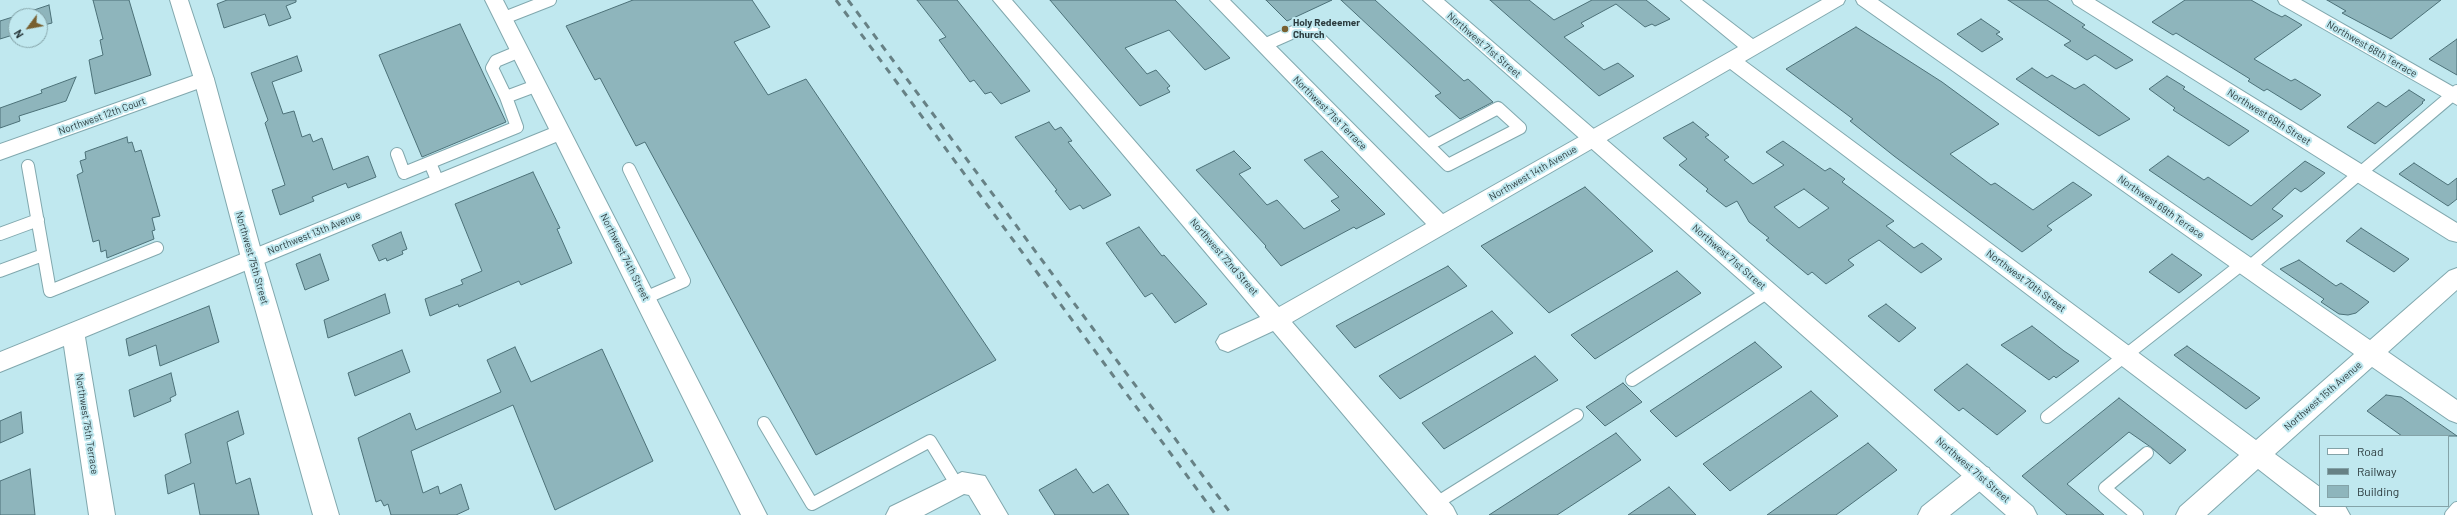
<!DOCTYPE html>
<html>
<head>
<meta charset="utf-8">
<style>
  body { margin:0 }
  #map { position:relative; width:2457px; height:515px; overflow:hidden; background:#c0e8ef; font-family:Barlow,sans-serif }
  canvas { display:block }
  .legend { position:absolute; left:2319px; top:435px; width:130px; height:72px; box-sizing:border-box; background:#c0e8ef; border:1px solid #84a3a8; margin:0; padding:5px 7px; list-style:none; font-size:12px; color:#2b3b3e }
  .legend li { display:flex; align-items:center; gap:8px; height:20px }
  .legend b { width:20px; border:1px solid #84a3a8 }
  .north { position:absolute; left:8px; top:8px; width:40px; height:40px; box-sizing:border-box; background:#c0e8ef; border:1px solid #84a3a8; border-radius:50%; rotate:238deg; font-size:11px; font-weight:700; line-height:16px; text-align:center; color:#2b3b3e }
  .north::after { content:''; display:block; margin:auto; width:14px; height:18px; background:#786030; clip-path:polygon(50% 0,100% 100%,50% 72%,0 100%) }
</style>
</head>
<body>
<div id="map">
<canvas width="2457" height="515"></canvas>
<ul class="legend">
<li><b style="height:5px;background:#fff"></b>Road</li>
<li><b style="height:5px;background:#678185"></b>Railway</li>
<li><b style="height:11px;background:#8eb5bc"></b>Building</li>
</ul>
<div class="north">N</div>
</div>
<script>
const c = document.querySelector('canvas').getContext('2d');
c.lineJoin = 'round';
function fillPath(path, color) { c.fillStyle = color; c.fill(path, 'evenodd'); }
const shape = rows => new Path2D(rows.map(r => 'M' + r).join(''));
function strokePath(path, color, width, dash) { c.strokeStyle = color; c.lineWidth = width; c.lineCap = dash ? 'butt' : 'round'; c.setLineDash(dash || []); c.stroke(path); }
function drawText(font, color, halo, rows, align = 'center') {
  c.font = font + ' Barlow,sans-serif'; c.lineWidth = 4; c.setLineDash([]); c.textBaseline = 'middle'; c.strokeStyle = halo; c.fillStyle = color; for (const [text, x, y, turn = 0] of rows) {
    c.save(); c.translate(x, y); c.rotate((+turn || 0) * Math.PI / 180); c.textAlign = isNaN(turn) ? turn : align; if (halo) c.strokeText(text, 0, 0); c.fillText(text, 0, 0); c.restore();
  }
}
const building = shape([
  [93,0,129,0,151,75,95,94,89,60,103,55,100,40,103,39,93,0],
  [227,0,296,0,296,2,286,6,291,18,269,26,265,14,224,28,217,4,227,0],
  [633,0,752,0,770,27,734,42,768,95,806,79,996,360,816,455,645,142,636,146,600,78,595,80,566,26,633,0],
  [917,0,957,0,1030,91,1001,104,991,92,985,94,974,80,970,82,939,40,946,37,917,0],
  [1050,0,1175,0,1230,58,1205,70,1169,30,1125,48,1147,74,1156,70,1170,86,1167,88,1170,92,1140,106,1050,0],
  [1266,0,1332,0,1287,21,1266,0],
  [1341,0,1375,0,1464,81,1468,79,1493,102,1460,119,1435,96,1441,93,1341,0],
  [1490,0,1529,0,1554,20,1592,0,1646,0,1670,19,1655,26,1652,24,1645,27,1616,4,1581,23,1584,26,1564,37,1604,70,1618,63,1634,76,1599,96,1490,0],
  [2008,0,2047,0,2085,25,2082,27,2133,60,2116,69,2095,55,2087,60,2064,45,2071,41,2008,0],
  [2185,0,2251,0,2272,12,2282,17,2285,15,2302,25,2254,59,2291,81,2295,79,2321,95,2301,110,2267,89,2264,91,2248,81,2250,79,2176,33,2173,35,2152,22,2185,0],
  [2327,0,2441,0,2391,39,2342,13,2346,11,2327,0],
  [49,5,52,23,40,26,40,16,16,16,49,5],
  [16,16,16,34,0,39,0,21,16,16],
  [1981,19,2000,32,1996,34,2003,39,1982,52,1957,34,1981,19],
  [460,24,506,122,422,157,379,55,460,24],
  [1856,27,1942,82,1999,124,1950,154,1991,185,1995,183,2033,210,2073,182,2092,195,2047,226,2052,230,2022,252,1894,156,1850,121,1853,119,1786,69,1856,27],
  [2457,39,2457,75,2429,59,2457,39],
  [297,56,302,71,272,82,283,114,294,111,302,137,310,134,313,142,322,138,333,170,368,156,376,177,348,188,346,183,312,197,314,201,280,215,272,190,285,185,265,123,268,120,251,73,297,56],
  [2032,68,2047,78,2052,75,2075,89,2084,84,2130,119,2099,136,2016,79,2032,68],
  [2167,76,2185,87,2183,89,2249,131,2229,146,2173,110,2175,108,2149,89,2167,76],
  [76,77,66,101,19,116,20,121,0,128,0,108,42,93,41,90,76,77],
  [2409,90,2425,100,2422,102,2423,103,2375,144,2347,127,2378,102,2386,107,2409,90],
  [1049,122,1055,130,1061,127,1072,141,1068,142,1111,195,1083,209,1080,205,1070,210,1055,191,1057,190,1015,137,1049,122],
  [1693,122,1709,135,1705,137,1729,157,1724,160,1753,184,1784,165,1766,152,1783,141,1825,171,1830,168,1845,179,1842,182,1894,221,1886,226,1914,248,1922,243,1942,259,1921,273,1879,240,1848,260,1854,265,1826,284,1812,272,1808,275,1766,240,1769,238,1749,222,1737,201,1726,207,1706,191,1708,189,1679,165,1687,159,1663,138,1693,122],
  [1804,189,1829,208,1799,228,1774,207,1804,189],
  [127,137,128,143,132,142,135,152,141,150,160,216,152,218,155,230,152,231,154,239,107,258,106,250,101,252,99,240,93,242,77,175,83,172,80,161,86,159,85,152,127,137],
  [1234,151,1251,168,1239,174,1267,205,1277,200,1304,229,1340,210,1331,201,1339,197,1304,160,1322,151,1385,214,1356,229,1354,227,1281,266,1265,247,1266,246,1196,170,1234,151],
  [2168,156,2204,180,2208,177,2251,206,2305,161,2325,173,2307,188,2301,192,2295,188,2272,209,2283,216,2252,240,2149,170,2168,156],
  [2414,163,2448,185,2457,178,2457,199,2448,206,2399,174,2414,163],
  [533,172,560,228,557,229,572,263,521,285,519,281,459,307,458,304,430,316,425,299,463,284,461,280,482,271,455,204,533,172],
  [1585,187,1653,251,1549,313,1481,246,1585,187],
  [1139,227,1162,256,1164,255,1207,304,1175,323,1152,293,1145,297,1106,243,1139,227],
  [2361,228,2409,259,2394,272,2346,241,2361,228],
  [401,232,407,249,402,251,403,254,387,261,386,258,379,261,372,245,401,232],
  [320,254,329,280,305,290,296,264,320,254],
  [2172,254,2202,275,2179,293,2149,272,2172,254],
  [2299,260,2336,286,2341,283,2369,302,2356,313,2348,315,2339,314,2321,302,2324,299,2280,269,2299,260],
  [1448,266,1467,286,1355,348,1336,326,1448,266],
  [1677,271,1701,293,1595,359,1571,335,1677,271],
  [385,294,390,313,328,338,324,320,385,294],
  [1886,304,1916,328,1899,342,1868,316,1886,304],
  [209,306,219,342,160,366,156,345,129,356,126,339,209,306],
  [1492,311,1513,333,1400,399,1379,376,1492,311],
  [2032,326,2064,351,2079,361,2056,378,2054,376,2049,380,2001,345,2032,326],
  [1755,342,1782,367,1676,437,1650,411,1755,342],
  [2187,346,2260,398,2246,409,2174,355,2187,346],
  [515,347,531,382,602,349,653,461,555,510,513,405,411,451,423,493,438,486,440,494,461,484,469,509,456,515,391,515,388,504,384,506,381,500,376,502,358,438,410,413,416,430,501,392,487,360,515,347],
  [402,350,410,372,355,396,348,373,402,350],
  [1535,356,1558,380,1444,449,1422,423,1535,356],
  [1967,364,2026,411,1997,435,1963,408,1959,411,1934,390,1967,364],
  [171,373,176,395,170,398,171,401,134,417,129,390,171,373],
  [1623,383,1642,402,1605,426,1586,407,1623,383],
  [1811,391,1838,416,1730,491,1703,464,1811,391],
  [2386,395,2401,397,2457,436,2402,436,2367,411,2386,395],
  [2119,398,2186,450,2170,464,2152,448,2129,432,2067,484,2104,515,2067,515,2022,476,2119,398],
  [238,411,244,434,227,442,236,484,250,478,259,515,200,515,194,483,168,494,165,475,191,463,185,434,238,411],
  [21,412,23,433,0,443,0,421,21,412],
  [1616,433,1641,460,1557,515,1489,515,1616,433],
  [1868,443,1897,470,1836,515,1767,515,1868,443],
  [30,469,35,515,0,515,0,481,30,469],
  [1076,469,1093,493,1108,484,1129,515,1055,515,1039,490,1076,469],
  [1669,487,1696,515,1628,515,1669,487]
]);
fillPath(building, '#8eb5bc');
strokePath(building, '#4c7178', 1);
const lane = shape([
  [504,18,550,0],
  [1264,45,1307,26,1448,165,1520,128,1498,108,1428,145],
  [520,51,496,61,492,68,506,97,538,85],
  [397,154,404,173,517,127,506,97],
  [430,163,438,182],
  [28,166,50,291,157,248],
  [629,169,684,281,645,298],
  [0,234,38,220],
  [2248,268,2457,91],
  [0,271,43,255],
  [1632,380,1768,292],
  [2047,417,2242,264],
  [764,423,812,504,930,441,957,485],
  [1435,504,1577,415],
  [2137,515,2105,488,2147,453],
  [2451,515,2457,508]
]);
const street = shape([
  [485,0,503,0,767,515,741,515,556,142,85,337,115,515,89,515,64,346,0,372,0,352,549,129,485,0],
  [993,0,1012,0,1279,307,1426,224,1210,0,1230,0,1443,214,1738,47,1681,0,1702,0,1753,39,1822,0,1845,0,1843,4,1745,61,2256,440,2354,354,1858,4,1856,0,1878,0,2370,340,2449,271,2457,268,2457,290,2388,352,2457,400,2457,423,2449,420,2372,367,2275,454,2320,487,2320,506,2345,506,2350,515,2317,515,2258,469,2207,515,2176,515,2180,507,2239,455,1730,69,1292,322,1453,507,1457,515,1428,515,1273,331,1228,352,1220,349,1216,342,1220,335,1260,317,993,0],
  [2072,0,2095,0,2457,223,2457,242,2449,240,2074,4,2072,0],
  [2278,0,2301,0,2457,89,2457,105,2280,4,2278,0],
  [204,72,211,74,214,79,211,84,0,160,0,144,204,72],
  [1980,465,1989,468,1992,476,1989,484,1950,515,1918,515,1922,507,1971,468,1980,465],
  [962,472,985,476,1008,515,981,515,969,495,964,494,924,515,886,515,890,507,962,472]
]);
const secondary = shape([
  [170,0,188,0,214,79,263,258,339,515,313,515,241,258,194,79,170,0],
  [1423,0,1444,0,2033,507,2037,515,2006,515,1423,0]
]);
strokePath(lane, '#81a8ae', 14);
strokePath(street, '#81a8ae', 2);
strokePath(secondary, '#81a8ae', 2);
strokePath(lane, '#fff', 12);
fillPath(street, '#fff');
fillPath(secondary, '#fff');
strokePath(shape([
  [836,0,1216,515],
  [848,0,1232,515]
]), '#678185', 3, [7, 7]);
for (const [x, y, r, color] of [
  [1285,29,4,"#786030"]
]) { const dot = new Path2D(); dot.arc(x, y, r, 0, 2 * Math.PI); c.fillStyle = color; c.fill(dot); strokePath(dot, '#c0e8ef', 1.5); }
drawText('bold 10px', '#2b3b3e', '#c0e8ef', [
  ["Holy Redeemer",1293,23],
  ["Church",1293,35]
], 'left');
drawText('10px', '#2b3b3e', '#c0e8ef', [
  ["Northwest 71st Street",1484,45,41],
  ["Northwest 68th Terrace",2372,49,30],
  ["Northwest 71st Terrace",1330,113,45],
  ["Northwest 12th Court",102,116,-20],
  ["Northwest 69th Street",2269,117,32],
  ["Northwest 14th Avenue",1533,173,-30],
  ["Northwest 69th Terrace",2161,207,35],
  ["Northwest 13th Avenue",314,233,-22],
  ["Northwest 74th Street",625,257,63],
  ["Northwest 72nd Street",1224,257,49],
  ["Northwest 71st Street",1729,257,41],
  ["Northwest 75th Street",252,258,74],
  ["Northwest 70th Street",2026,281,37],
  ["Northwest 15th Avenue",2323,396,-41],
  ["Northwest 75th Terrace",87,424,81],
  ["Northwest 71st Street",1973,470,41]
]);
</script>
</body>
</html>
